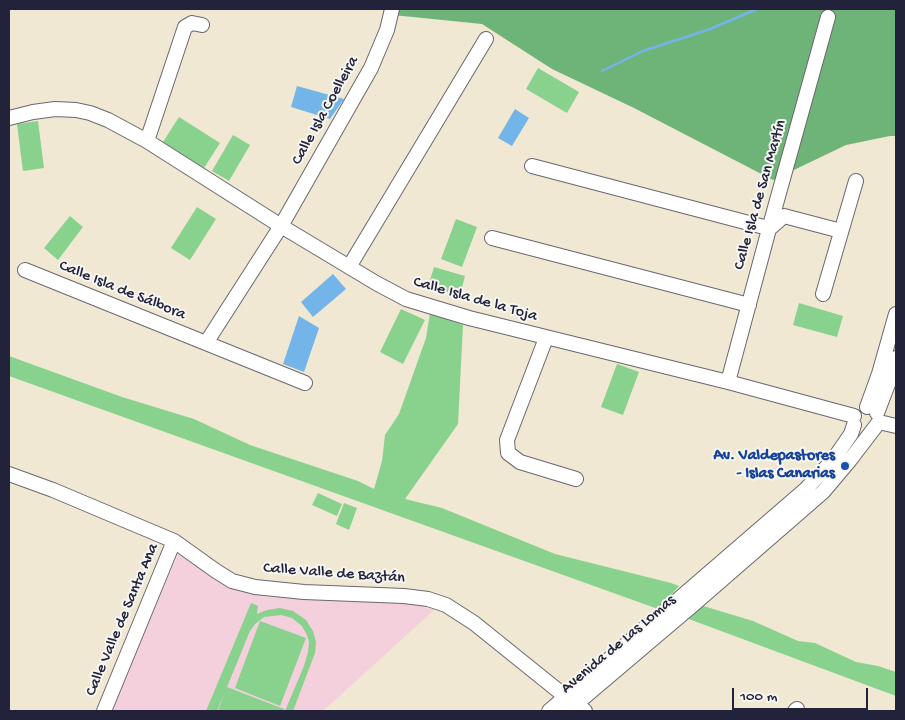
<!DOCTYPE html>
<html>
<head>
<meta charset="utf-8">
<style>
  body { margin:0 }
  #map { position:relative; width:905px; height:720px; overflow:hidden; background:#f0e8d2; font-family:"Gochi Hand",sans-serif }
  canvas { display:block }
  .frame { position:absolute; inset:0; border:10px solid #22223b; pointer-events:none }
  .scale { position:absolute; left:732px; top:688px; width:136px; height:22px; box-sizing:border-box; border:2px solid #22223b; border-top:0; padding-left:6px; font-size:15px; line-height:18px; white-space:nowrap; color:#22223b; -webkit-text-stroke:4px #f6f6f2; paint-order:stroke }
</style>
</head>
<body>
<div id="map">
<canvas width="905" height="720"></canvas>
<div class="frame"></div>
<div class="scale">100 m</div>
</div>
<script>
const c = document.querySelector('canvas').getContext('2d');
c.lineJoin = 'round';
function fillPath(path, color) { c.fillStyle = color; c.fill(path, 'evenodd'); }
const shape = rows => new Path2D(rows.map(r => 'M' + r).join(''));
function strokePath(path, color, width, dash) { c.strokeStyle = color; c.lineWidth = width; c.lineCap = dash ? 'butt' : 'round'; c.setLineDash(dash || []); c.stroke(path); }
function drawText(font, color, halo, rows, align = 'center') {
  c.font = font + ' "Gochi Hand",sans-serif'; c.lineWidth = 4; c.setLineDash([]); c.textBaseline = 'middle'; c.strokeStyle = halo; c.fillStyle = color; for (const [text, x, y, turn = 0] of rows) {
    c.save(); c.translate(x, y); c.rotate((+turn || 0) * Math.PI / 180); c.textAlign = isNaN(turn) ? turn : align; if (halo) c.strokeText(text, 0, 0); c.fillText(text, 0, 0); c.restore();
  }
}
fillPath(shape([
  [178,555,232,585,266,597,413,604,434,610,323,711,110,711]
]), '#f4cfdc');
fillPath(shape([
  [538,68,579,92,567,113,526,89],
  [179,117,220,143,204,168,163,142],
  [38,121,44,168,23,171,17,124],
  [233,135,250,145,229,181,212,171],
  [197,207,216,219,190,260,171,248],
  [70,216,83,227,58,260,44,248],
  [456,219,477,227,462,267,441,259],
  [434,267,465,276,460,295,428,287],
  [799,303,843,316,837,337,793,325],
  [401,309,425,320,403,364,380,352],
  [430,313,463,325,458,424,405,499,442,508,555,554,671,583,679,586,658,609,9,376,9,356,122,397,194,419,250,445,358,481,374,489,382,461,385,435,399,414,426,338],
  [617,364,639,372,623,415,601,407],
  [318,493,342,504,337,516,312,505],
  [344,503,357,508,349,530,336,524],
  [251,603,258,606,257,614,267,610,280,608,293,611,306,620,313,631,316,642,315,653,293,711,285,711,304,666,308,652,309,642,307,635,302,626,292,618,281,615,264,617,255,624,250,631,227,687,284,709,283,711,218,711,224,694,217,711,206,711],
  [700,605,753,621,798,641,815,643,856,662,878,666,896,672,896,696,686,618],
  [260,621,306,638,280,706,235,688]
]), '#88d28e');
fillPath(shape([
  [384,9,896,9,896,136,890,136,846,145,773,180,634,108,552,69,482,24,383,14]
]), '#6eb479');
fillPath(shape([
  [297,86,344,99,330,119,291,107],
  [515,109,529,118,512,146,498,138],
  [333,274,346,289,313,317,301,302],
  [299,316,319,328,304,372,283,364]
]), '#73b5e8');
strokePath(shape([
  [602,71,643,51,710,29,757,9]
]), '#73b5e8', 2.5);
const minor = shape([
  [9,118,33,112,55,109,76,110,90,113,108,120,147,141,281,226,376,283,406,299,469,318,728,382,854,416],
  [147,141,185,27,192,23,202,25],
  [532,166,764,227,769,229,784,216,841,231],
  [492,238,749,305],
  [349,267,486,39],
  [25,270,305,383],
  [823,294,856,181],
  [546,338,507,440,508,453,520,462,576,479],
  [206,343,281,226,371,68,387,30,392,9],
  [728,382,769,229,828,17],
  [867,407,879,374,896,314],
  [877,413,892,374,896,358],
  [879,422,896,426],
  [9,474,53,490,174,541,216,571,232,581,255,587,304,592,404,596,428,599,446,605,474,623,566,697,585,711],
  [104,711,174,541],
  [549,711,806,489,833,460,851,434,854,425],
  [568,711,693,605,823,492,850,460,879,422],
  [795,711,797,709]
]);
strokePath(minor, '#6a6770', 16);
strokePath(minor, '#fff', 14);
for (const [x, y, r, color] of [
  [845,466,5,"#1a4fb4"]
]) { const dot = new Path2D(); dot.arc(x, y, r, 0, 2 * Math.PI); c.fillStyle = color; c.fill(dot); strokePath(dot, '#f6f6f2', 2); }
drawText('16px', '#22223b', '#f6f6f2', [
  ["Calle Isla Coelleira",326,111,-61],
  ["Calle Isla de San Martín",761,195,-74],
  ["Calle Isla de Sálbora",122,291,22],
  ["Calle Isla de la Toja",475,300,16],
  ["Calle Valle de Baztán",334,574,4],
  ["Calle Valle de Santa Ana",123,620,-67],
  ["Avenida de Las Lomas",619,645,-40]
]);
drawText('bold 16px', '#164399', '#f6f6f2', [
  ["Av. Valdepastores",835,457],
  ["- Islas Canarias",835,475]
], 'right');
</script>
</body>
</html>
